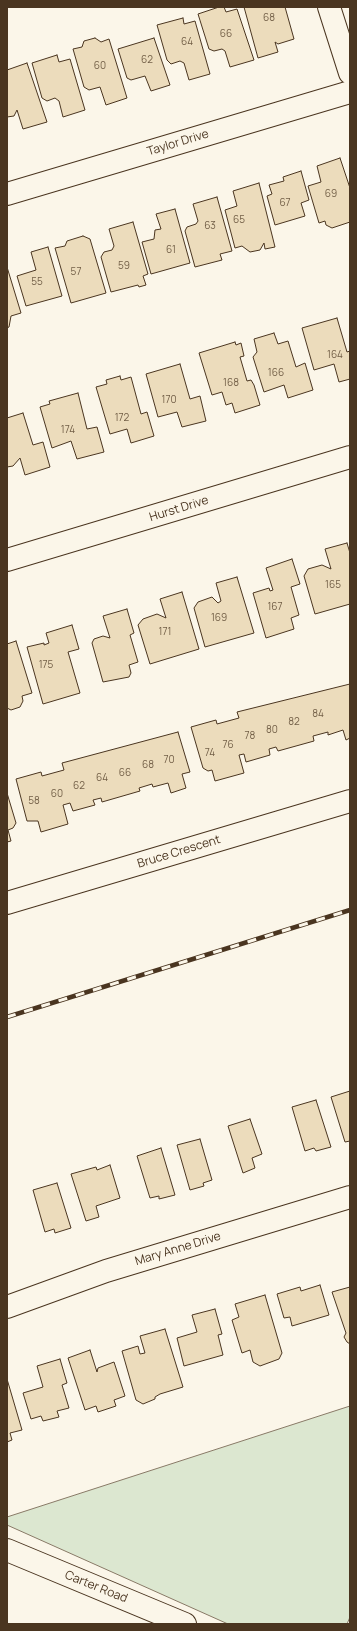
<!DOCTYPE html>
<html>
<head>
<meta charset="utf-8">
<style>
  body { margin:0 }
  #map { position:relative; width:357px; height:1631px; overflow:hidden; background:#fbf6e9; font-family:Manrope,sans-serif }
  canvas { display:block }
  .frame { position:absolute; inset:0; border:8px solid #4a3520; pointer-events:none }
</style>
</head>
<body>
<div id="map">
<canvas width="357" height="1631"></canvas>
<div class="frame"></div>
</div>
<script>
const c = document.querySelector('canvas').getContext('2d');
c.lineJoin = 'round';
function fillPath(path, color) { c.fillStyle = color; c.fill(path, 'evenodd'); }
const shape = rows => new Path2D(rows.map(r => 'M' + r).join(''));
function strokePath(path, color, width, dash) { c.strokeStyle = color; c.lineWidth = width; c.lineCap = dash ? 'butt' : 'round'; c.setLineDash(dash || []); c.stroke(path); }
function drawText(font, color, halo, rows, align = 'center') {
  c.font = font + ' Manrope,sans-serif'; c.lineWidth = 3; c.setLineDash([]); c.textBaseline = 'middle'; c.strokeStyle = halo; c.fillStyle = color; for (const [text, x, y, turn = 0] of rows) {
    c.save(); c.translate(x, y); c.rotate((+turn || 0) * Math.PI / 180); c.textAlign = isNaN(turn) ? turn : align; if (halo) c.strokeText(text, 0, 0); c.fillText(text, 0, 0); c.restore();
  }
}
const green = shape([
  [350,1406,350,1617,347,1624,228,1624,7,1525,7,1517,350,1406]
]);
fillPath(green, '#dce7d0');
strokePath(green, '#887966', 1);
const building = shape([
  [219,7,224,7,226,12,237,9,254,60,230,67,225,51,222,49,214,51,209,49,198,14,219,7],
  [244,7,285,7,294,39,278,44,275,42,278,52,258,58,244,7],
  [183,18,184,24,195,21,210,74,189,80,184,63,180,61,171,64,167,60,157,25,183,18],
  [95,38,101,42,109,39,127,98,106,105,100,87,89,90,84,87,73,49,82,47,84,41,95,38],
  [154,38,170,85,151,91,145,76,131,80,127,78,118,49,154,38],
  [57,55,59,62,70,59,85,110,63,117,59,101,55,98,47,101,42,98,32,63,57,55],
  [27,63,47,122,23,129,17,110,14,116,7,117,7,70,27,63],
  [340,158,350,188,350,222,332,228,326,225,325,221,319,223,308,186,321,182,317,166,340,158],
  [301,171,309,200,301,203,305,216,275,225,267,196,272,194,269,185,284,181,283,177,301,171],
  [259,183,275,247,265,249,264,243,260,250,250,252,242,246,235,248,225,210,237,206,233,191,259,183],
  [217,197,232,251,220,254,222,260,195,267,185,231,187,227,196,224,198,221,193,204,217,197],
  [175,209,190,263,151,274,142,242,154,239,155,230,161,229,156,214,175,209],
  [133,222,148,274,143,276,146,285,139,287,138,285,111,292,101,257,104,252,112,250,114,246,109,229,133,222],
  [83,236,90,239,106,293,71,303,55,248,65,246,67,241,83,236],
  [48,247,62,296,26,306,17,276,36,270,31,252,48,247],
  [7,267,21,313,11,316,9,327,7,328,7,267],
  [337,318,347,352,350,351,350,379,339,382,334,364,314,370,302,328,337,318],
  [274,333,278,344,288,341,296,367,305,363,313,390,288,398,284,385,264,392,253,357,257,352,254,339,274,333],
  [235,342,236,345,241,343,244,356,240,357,247,381,251,380,254,385,260,405,235,413,232,403,226,405,222,392,212,395,199,353,235,342],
  [180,364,190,399,200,396,206,421,182,427,177,412,158,417,146,374,180,364],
  [120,376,121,380,131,377,141,414,147,412,154,436,131,443,127,429,110,434,96,387,107,384,106,380,120,376],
  [78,393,87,429,97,427,104,452,77,459,71,441,52,448,40,407,50,404,49,401,78,393],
  [23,413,33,445,43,442,50,467,25,475,20,458,13,466,7,467,7,418,23,413],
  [347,543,350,553,350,604,315,614,304,576,308,569,322,565,331,569,325,549,347,543],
  [292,559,300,584,291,587,299,615,291,618,294,629,266,638,253,593,269,588,270,591,273,590,266,568,292,559],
  [237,577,254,633,205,647,194,608,198,602,212,597,218,603,221,601,216,583,237,577],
  [182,592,199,649,150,664,138,625,143,619,157,614,166,618,160,599,182,592],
  [127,609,134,633,130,635,138,662,129,665,131,673,129,677,103,682,92,643,94,639,103,636,110,638,103,616,127,609],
  [72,625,79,649,68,652,80,693,43,704,27,647,44,643,44,645,49,643,46,633,72,625],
  [16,641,32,693,22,696,23,701,20,707,11,710,7,708,7,644,16,641],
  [350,684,350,738,346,740,343,730,328,735,328,732,313,736,314,741,278,751,276,747,269,749,270,755,246,762,244,754,239,755,244,773,215,781,212,770,208,771,203,768,191,727,216,720,217,724,239,718,237,712,350,684],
  [178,732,190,772,182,774,186,788,171,793,168,783,153,787,152,784,139,788,140,791,102,802,101,798,93,800,95,805,73,811,70,803,63,805,68,824,41,832,38,821,27,821,16,779,41,772,42,776,64,770,62,763,178,732],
  [7,793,16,823,13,828,8,830,11,841,7,842,7,793],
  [350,1091,350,1141,345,1142,331,1097,350,1091],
  [316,1100,331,1147,316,1151,314,1148,305,1151,292,1107,316,1100],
  [250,1119,262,1154,252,1158,255,1168,243,1173,228,1126,250,1119],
  [200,1139,212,1180,203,1183,204,1186,190,1190,177,1145,200,1139],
  [161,1148,175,1195,159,1199,159,1196,150,1198,137,1156,161,1148],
  [110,1165,120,1198,96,1206,99,1217,86,1221,71,1174,96,1167,97,1170,110,1165],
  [57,1183,71,1228,55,1233,54,1229,45,1232,33,1190,57,1183],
  [320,1285,329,1315,292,1326,290,1317,284,1318,277,1294,300,1287,301,1291,320,1285],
  [350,1287,350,1344,347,1342,344,1337,346,1333,332,1292,350,1287],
  [265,1295,282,1353,279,1359,260,1366,253,1362,250,1350,242,1353,232,1320,239,1317,235,1304,265,1295],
  [215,1309,222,1334,218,1335,223,1355,184,1366,177,1338,197,1332,192,1315,215,1309],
  [165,1329,183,1387,160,1394,155,1397,155,1399,143,1404,136,1400,122,1351,138,1346,140,1354,145,1353,140,1336,165,1329],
  [90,1350,97,1372,98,1368,114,1362,125,1396,114,1400,116,1406,98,1412,96,1406,85,1410,68,1358,90,1350],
  [60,1359,67,1383,62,1385,69,1408,57,1411,59,1417,43,1421,41,1416,31,1419,23,1393,43,1387,37,1366,60,1359],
  [7,1379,22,1430,10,1433,12,1440,7,1442,7,1379]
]);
fillPath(building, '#ecdcbc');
strokePath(building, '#4a3520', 1);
const street = shape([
  [329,7,350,73],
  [7,194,350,92],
  [7,903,350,801],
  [7,1307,106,1271,350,1197],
  [7,1550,185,1624]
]);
const secondary = shape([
  [7,560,350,457]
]);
strokePath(street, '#4a3520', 24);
strokePath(secondary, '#4a3520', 24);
strokePath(street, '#fbf6e9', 22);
strokePath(secondary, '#fbf6e9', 22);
const rail = shape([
  [7,1017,350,910]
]);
strokePath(rail, '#4a3520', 4.5);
strokePath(rail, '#fbf6e9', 3, [9]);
drawText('10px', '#725f47', null, [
  ["68",269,18],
  ["66",226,34],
  ["64",187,42],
  ["62",147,60],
  ["60",100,66],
  ["69",331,194],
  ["67",285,203],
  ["65",239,220],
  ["63",210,226],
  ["61",171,250],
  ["59",124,266],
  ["57",76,272],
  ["55",37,282],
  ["164",335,355],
  ["166",276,373],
  ["168",231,383],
  ["170",169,400],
  ["172",122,418],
  ["174",68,430],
  ["165",333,585],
  ["167",275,607],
  ["169",219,618],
  ["171",165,632],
  ["175",46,665],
  ["84",318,714],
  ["82",294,722],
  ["80",272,730],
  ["78",250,736],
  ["76",228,745],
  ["74",210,753],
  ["70",169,760],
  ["68",148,765],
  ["66",125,773],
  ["64",102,778],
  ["62",79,786],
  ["60",57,794],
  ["58",34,801]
]);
drawText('12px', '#4a3520', '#fbf6e9', [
  ["Taylor Drive",178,143,-17],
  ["Hurst Drive",179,509,-17],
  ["Bruce Crescent",179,852,-17],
  ["Mary Anne Drive",178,1249,-17],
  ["Carter Road",96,1587,22]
]);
</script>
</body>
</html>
